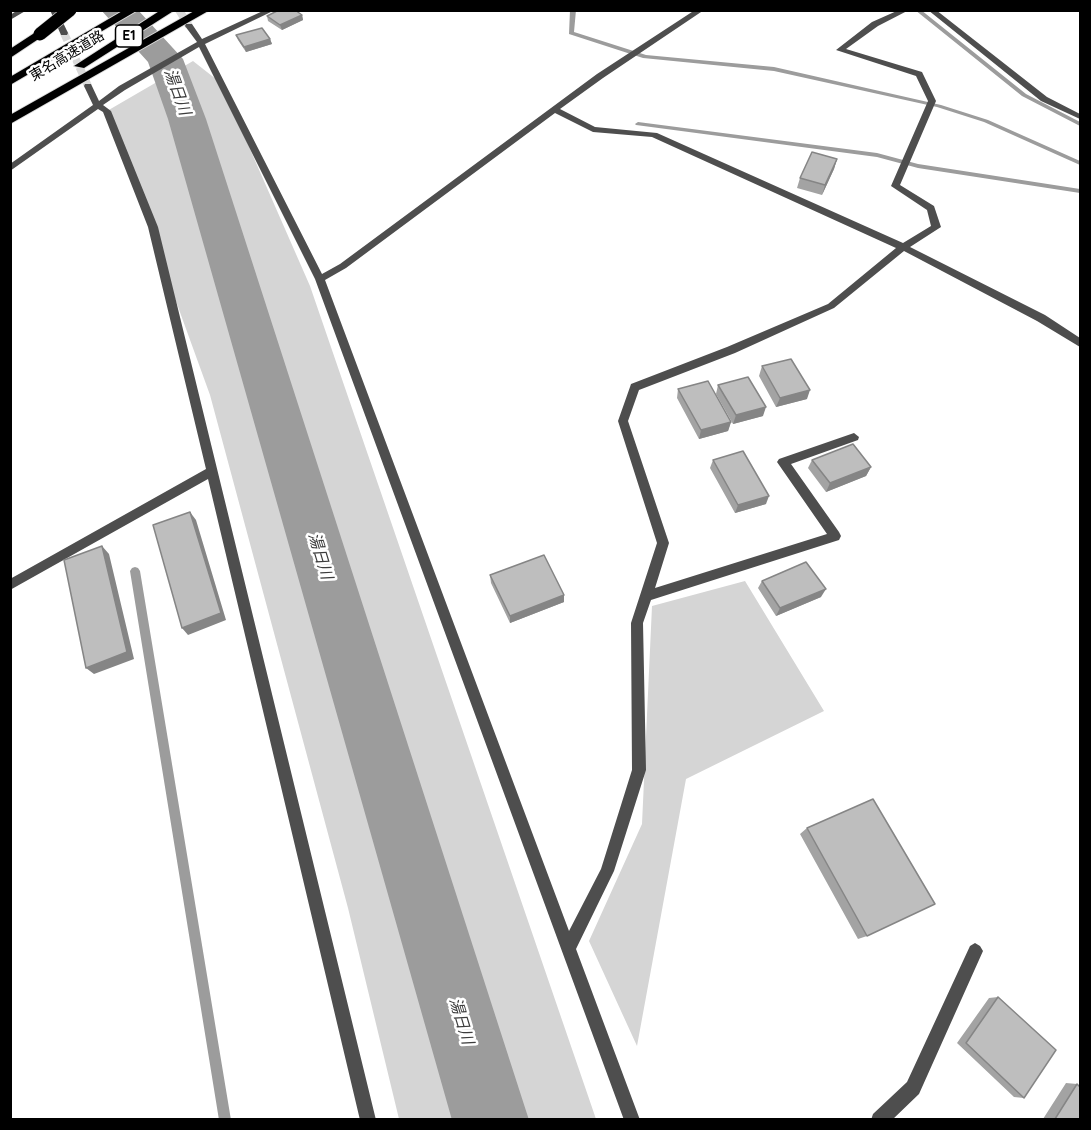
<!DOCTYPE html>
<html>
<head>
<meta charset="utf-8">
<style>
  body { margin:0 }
  #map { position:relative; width:1091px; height:1130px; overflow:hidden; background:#fff; font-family:Quicksand,sans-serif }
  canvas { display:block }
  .frame { position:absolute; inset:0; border:12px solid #000; pointer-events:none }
</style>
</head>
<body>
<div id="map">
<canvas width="1091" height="1130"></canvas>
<div class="frame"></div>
</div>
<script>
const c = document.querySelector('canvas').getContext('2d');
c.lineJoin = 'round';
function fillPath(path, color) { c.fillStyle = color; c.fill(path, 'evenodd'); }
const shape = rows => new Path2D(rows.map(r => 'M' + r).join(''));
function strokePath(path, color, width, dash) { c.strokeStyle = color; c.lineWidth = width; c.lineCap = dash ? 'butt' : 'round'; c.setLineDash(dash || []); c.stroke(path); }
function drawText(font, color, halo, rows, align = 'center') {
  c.font = font + ' Quicksand,"Noto Sans JP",sans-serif'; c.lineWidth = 5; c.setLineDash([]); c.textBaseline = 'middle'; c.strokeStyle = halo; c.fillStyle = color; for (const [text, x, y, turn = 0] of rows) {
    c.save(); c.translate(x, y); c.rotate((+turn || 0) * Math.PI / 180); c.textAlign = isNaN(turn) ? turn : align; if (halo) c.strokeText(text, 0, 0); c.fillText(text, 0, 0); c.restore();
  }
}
fillPath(shape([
  [193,61,221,83,310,286,596,1119,399,1119,348,908,210,395,107,111],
  [745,581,824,711,686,779,637,1046,589,941,642,824,652,606]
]), '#d5d5d5');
fillPath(shape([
  [570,10,576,10,574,32,646,55,774,67,941,105,988,120,1080,161,1080,165,984,122,937,107,774,71,643,58,569,34,570,10],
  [915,10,921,10,1026,94,1080,122,1080,126,1022,96,915,10],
  [638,122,877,153,918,164,1080,189,1080,193,918,168,877,157,636,125,635,124,638,122],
  [135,567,138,568,140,571,231,1120,219,1120,130,571,132,568,135,567]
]), '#9c9c9c');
fillPath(shape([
  [101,10,138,10,183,59,206,119,529,1120,452,1120,168,119,148,62,101,10]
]), '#9c9c9c');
strokePath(shape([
  [179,10,189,26],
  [64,33,88,86]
]), '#d9d9d9', 8, [8, 4.5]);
const highway = shape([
  [124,10,138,10,10,85,10,77,124,10],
  [161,10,175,10,84,68,74,66,161,10],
  [196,10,210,10,10,124,10,115,196,10],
  [36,32,46,34,10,58,10,49,36,32]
]);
strokePath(highway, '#dbdbdb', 2);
fillPath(shape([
  [18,10,27,10,10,20,10,15,18,10],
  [50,10,57,10,68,33,67,35,61,35,50,10],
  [265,10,275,10,205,44,322,274,340,264,597,74,695,10,704,10,603,78,560,109,595,127,657,133,903,243,931,226,927,210,891,186,928,101,916,76,836,50,872,22,899,10,909,10,878,26,846,49,922,72,936,101,900,185,934,206,941,227,910,247,1045,315,1080,338,1080,347,1037,321,904,251,834,308,735,353,639,390,628,421,669,543,655,588,827,534,777,462,779,459,854,433,859,437,858,440,791,464,839,532,841,536,839,540,651,600,643,623,646,770,614,871,576,949,640,1120,624,1120,315,279,199,47,125,90,103,105,111,111,158,227,376,1120,360,1120,208,479,10,590,10,579,206,469,148,227,103,112,98,109,10,171,10,164,93,105,84,86,85,84,91,84,99,101,119,86,197,42,185,26,186,24,192,24,202,39,265,10],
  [555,113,593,132,652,137,896,248,828,304,727,347,631,384,630,387,618,421,657,543,631,623,632,770,601,869,569,931,325,280,346,268,555,113],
  [928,10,936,10,1047,97,1080,114,1080,119,1041,101,928,10],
  [975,943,980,946,983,951,919,1094,892,1120,871,1120,873,1114,907,1082,970,946,975,943]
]), '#4e4e4e');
fillPath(highway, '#000');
const highwayBridge = shape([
  [40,34,70,10]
]);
strokePath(highwayBridge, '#dbdbdb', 14, []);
strokePath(highwayBridge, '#000', 13);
fillPath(shape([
  [302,15,303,20,282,30,268,21,267,16],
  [236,35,270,39,272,44,246,52,238,40],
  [837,159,834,169,822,195,797,188,800,178],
  [762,366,807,399,776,407,759,376],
  [718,385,763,416,733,424,716,394],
  [678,389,731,422,728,431,699,439,677,398],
  [713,460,766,504,735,513,710,468],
  [812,460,871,467,866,476,826,492,808,468],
  [490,575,564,602,510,623,491,583],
  [762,581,821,597,776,616,758,588],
  [807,828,867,936,858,939,800,834],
  [998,997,1024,1098,1014,1097,957,1043,989,998],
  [1066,1083,1077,1084,1080,1119,1043,1119]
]), '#a3a3a3');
fillPath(shape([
  [302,15,303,20,282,30,280,25],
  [270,39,272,44,246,52,244,47],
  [837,159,834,169,822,195,825,185],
  [810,390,807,399,776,407,780,398],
  [766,407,763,416,733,424,736,415],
  [731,422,728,431,699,439,701,430],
  [871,467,866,476,826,492,830,483],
  [769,496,766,504,735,513,738,505],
  [190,512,196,520,226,620,188,635,182,628],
  [102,546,109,554,134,659,94,674,86,668],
  [826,589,821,597,776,616,780,608],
  [564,595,564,602,510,623,510,616]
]), '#858585');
const building = shape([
  [279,10,295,10,302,15,280,25,267,16,279,10],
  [262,28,270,39,244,47,236,35,262,28],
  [812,152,837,159,825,185,800,178,812,152],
  [791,359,810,390,780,398,762,366,791,359],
  [748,377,766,407,736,415,718,385,748,377],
  [708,381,731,422,701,430,678,389,708,381],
  [853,444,871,467,830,483,812,460,853,444],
  [743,451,769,496,738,505,713,460,743,451],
  [190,512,221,613,182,628,153,525,190,512],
  [102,546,127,652,86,668,64,560,102,546],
  [544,555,564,595,510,616,490,575,544,555],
  [806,562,826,589,780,608,762,581,806,562],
  [873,799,935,904,867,936,807,828,873,799],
  [998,997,1056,1050,1024,1098,966,1043,998,997],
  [1077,1084,1080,1087,1080,1119,1055,1119,1077,1084]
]);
fillPath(building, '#bebebe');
strokePath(building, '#858585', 1.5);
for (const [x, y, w] of [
  [129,36,27]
]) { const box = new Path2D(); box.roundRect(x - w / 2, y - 11, w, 22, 4.5); c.fillStyle = '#fff'; c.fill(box); strokePath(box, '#000', 1.5); }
drawText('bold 14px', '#000', null, [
  ["E1",129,36]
]);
drawText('14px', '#000', '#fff', [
  ["東名高速道路",67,56,-31]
]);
drawText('italic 16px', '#3d3d3d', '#fff', [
  ["湯日川",177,92,70],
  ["湯日川",320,556,73],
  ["湯日川",461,1021,73]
]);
</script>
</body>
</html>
